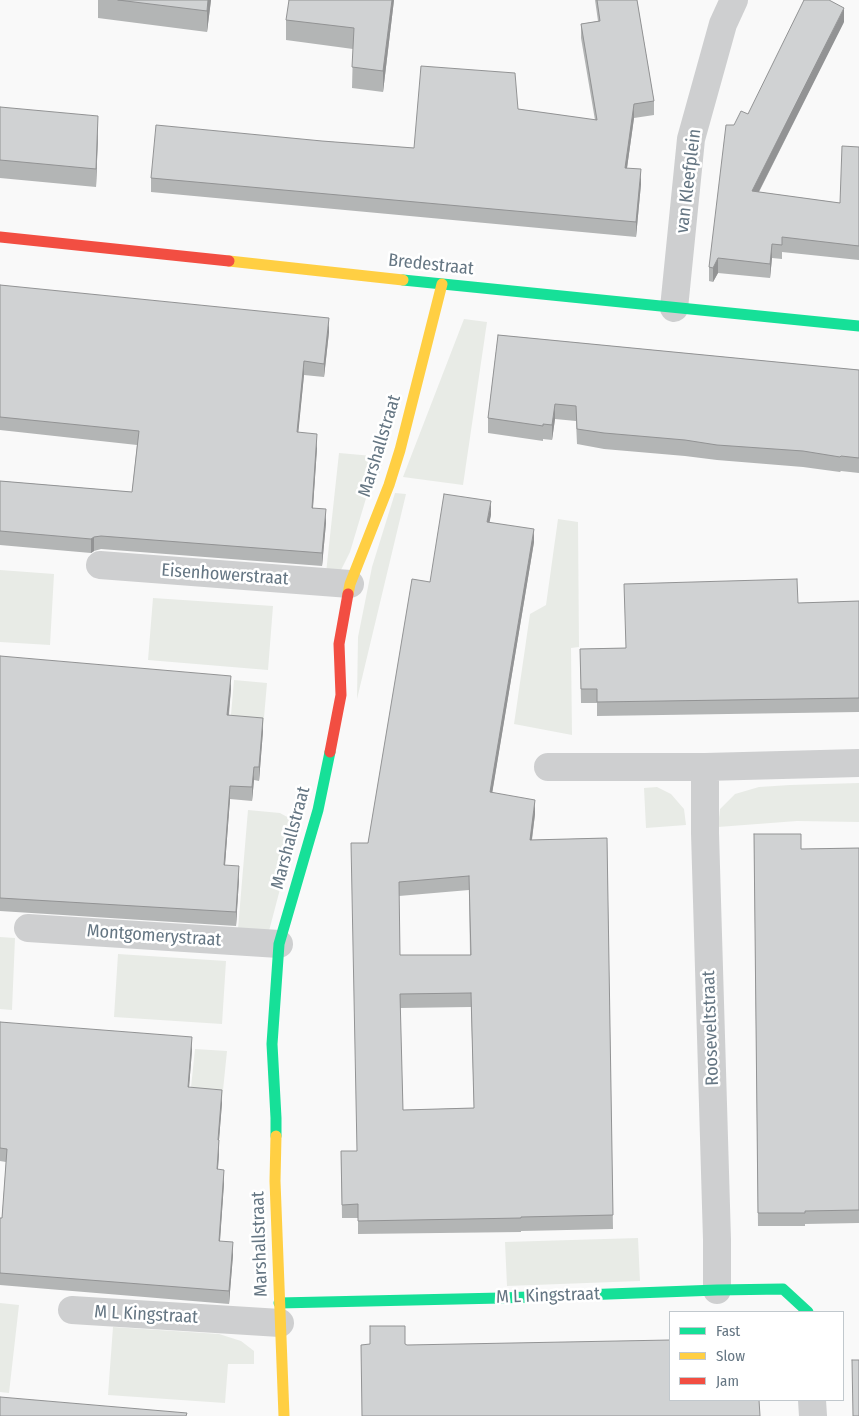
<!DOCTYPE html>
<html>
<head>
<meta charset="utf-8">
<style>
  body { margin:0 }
  #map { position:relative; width:859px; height:1416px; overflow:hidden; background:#f9f9f9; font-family:"Fira Sans Condensed",sans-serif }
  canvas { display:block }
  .legend { position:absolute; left:669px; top:1311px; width:175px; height:90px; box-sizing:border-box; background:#fff; border:1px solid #c1c8cd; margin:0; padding:6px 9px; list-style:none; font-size:15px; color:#657683 }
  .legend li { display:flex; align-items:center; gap:10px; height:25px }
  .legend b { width:25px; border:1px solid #c1c8cd }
</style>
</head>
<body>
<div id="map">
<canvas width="859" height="1416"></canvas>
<ul class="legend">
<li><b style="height:6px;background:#16e098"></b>Fast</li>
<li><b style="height:6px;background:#ffcf43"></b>Slow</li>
<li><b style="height:6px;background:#f24e42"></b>Jam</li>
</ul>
</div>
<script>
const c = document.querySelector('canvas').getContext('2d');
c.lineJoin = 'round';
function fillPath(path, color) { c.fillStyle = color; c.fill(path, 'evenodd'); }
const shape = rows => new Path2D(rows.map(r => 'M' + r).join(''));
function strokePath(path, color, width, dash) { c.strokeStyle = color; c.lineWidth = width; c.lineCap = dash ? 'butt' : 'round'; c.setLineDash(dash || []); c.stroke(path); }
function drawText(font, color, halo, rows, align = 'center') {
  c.font = font + ' "Fira Sans Condensed",sans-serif'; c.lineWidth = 5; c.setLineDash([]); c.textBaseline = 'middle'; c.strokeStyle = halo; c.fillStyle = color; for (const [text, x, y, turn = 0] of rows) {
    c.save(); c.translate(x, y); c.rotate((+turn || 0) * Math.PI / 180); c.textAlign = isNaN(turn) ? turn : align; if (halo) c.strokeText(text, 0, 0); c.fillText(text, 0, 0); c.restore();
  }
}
fillPath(shape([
  [464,319,487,322,463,485,403,477],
  [339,453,384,457,377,481,367,495,350,552,339,574,326,573],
  [395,493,406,494,357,699,358,637,372,567],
  [558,519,578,522,579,647,571,648,572,735,514,724,530,614,546,605],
  [0,570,54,574,50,645,0,642],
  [153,598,273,606,268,670,148,660],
  [234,680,267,683,263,729,230,726],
  [859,783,859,822,797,821,718,827,720,809,735,794,759,787,790,785],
  [657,787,671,794,684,809,686,825,646,828,644,788],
  [248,810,280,813,289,818,295,832,269,931,238,929],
  [0,937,15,938,12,1010,0,1009],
  [118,954,226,961,222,1024,114,1017],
  [195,1049,227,1051,222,1100,190,1097],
  [638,1238,640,1281,507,1286,505,1242],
  [0,1303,19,1305,9,1393,0,1392],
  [113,1327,219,1334,241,1341,254,1351,254,1364,228,1364,225,1403,108,1395]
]), '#e8ebe6');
strokePath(shape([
  [674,308,691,139,723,24,734,0],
  [100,565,350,584],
  [548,767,705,767,859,763],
  [705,767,705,833,717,1240,717,1290],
  [28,928,279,944],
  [72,1310,280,1323],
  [812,1400,813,1416]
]), '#cecfd0', 28);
strokePath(shape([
  [403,280,859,326],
  [276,1136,276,1118,272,1044,279,944,318,810,330,752],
  [279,1303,501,1298,717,1290,783,1289,808,1312]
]), '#16e098', 11);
strokePath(shape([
  [229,261,403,280],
  [348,594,350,584,389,485,400,450,442,284],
  [276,1136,275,1181,284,1416]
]), '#ffcf43', 11);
strokePath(shape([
  [0,237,229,261],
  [330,752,341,695,339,644,348,594]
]), '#f24e42', 11);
fillPath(shape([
  [98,0,211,0,207,32,98,18],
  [394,0,383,92,352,88,353,49,286,40,286,20],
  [595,0,637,0,654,101,654,115,634,118,627,168,641,184,636,237,151,192,151,178,322,141,414,148,518,109,595,120,581,38,581,24,598,21],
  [844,22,759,192,840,203,859,147,859,260,782,252,782,259,772,258,770,278,718,273,713,282,709,281,709,267,734,125,748,114],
  [0,107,98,135,96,187,0,178],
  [0,285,329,332,324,377,304,375,298,432,317,448,313,508,326,523,322,566,101,549,94,551,91,553,0,545,0,481,132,492,137,445,0,430],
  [498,335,859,370,859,473,841,471,840,472,803,467,717,460,685,456,604,449,577,444,576,421,555,419,552,440,543,439,543,441,488,433,488,418],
  [491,515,489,522,534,542,492,793,535,814,532,840,607,838,613,1229,521,1231,521,1232,358,1234,358,1218,342,1218,341,1151,357,1151,368,843,430,582],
  [469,890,470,955,400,955,399,896],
  [471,1007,474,1108,403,1110,400,1008],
  [859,601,859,712,597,716,597,703,581,703,580,649,626,648,798,603],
  [0,656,231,689,229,715,263,731,259,781,254,780,252,801,230,799,225,865,239,879,236,926,0,911],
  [754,834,801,849,859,848,859,1223,805,1224,805,1226,758,1226],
  [0,1022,192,1050,189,1087,222,1103,219,1140,219,1153,218,1169,224,1183,220,1241,233,1255,229,1304,0,1285,0,1218,2,1218,6,1162,0,1161]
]), '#b3b5b5');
fillPath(shape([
  [208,0,211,0,207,32,207,11],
  [392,0,394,0,383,92,383,71],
  [844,8,844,22,752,205,752,191],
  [634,104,634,118,625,182,625,168],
  [98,116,98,135,96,187,96,169],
  [641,169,641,184,636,237,636,222],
  [772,244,772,258,770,278,770,264],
  [718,258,718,273,713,282,713,268],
  [329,318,329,332,324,377,324,364],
  [304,361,304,375,297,446,297,432],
  [555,404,555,419,552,440,552,425],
  [317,434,317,448,312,521,312,508],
  [491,501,491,515,487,535,487,522],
  [326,509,326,523,322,566,322,553],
  [534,529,534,542,490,806,490,792],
  [94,537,94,551,91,553,91,539],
  [231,676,231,689,227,729,227,715],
  [263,718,263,731,259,781,259,767],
  [254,767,254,780,252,801,252,787],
  [230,786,230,799,224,878,224,865],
  [535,800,535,814,530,853,530,840],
  [239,866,239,879,236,926,236,912],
  [192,1037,192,1050,188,1100,188,1087],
  [222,1090,222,1103,218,1152,218,1140],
  [219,1140,219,1153,217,1182,217,1169],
  [224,1170,224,1183,219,1254,219,1241],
  [233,1242,233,1255,229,1304,229,1291]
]), '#929394');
const building = shape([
  [118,0,208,0,207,11,118,0],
  [289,0,392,0,383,71,352,67,354,28,286,20,289,0],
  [597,0,637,0,654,101,634,104,625,168,641,169,636,222,151,178,156,125,322,141,414,148,421,66,515,73,518,109,597,120,581,24,600,21,597,0],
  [804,0,829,0,844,8,752,191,840,203,842,146,859,147,859,246,782,237,782,245,772,244,770,264,718,258,713,268,709,267,726,125,734,125,741,111,748,114,804,0],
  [0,107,98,116,96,169,0,160,0,107],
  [0,285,329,318,324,364,304,361,297,432,317,434,312,508,326,509,322,553,101,536,94,537,91,539,0,531,0,481,132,492,139,431,0,417,0,285],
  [498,335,859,370,859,458,841,456,840,457,803,451,717,445,685,440,604,433,577,429,576,406,555,404,552,425,543,424,543,426,488,418,498,335],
  [444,494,491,501,487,522,534,529,490,792,535,800,530,840,607,838,613,1215,521,1217,521,1218,358,1221,358,1204,342,1205,341,1151,357,1151,351,843,368,843,412,579,430,582,444,494],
  [469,876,471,955,400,955,399,882,469,876],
  [471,993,474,1108,403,1110,400,994,471,993],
  [797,579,798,603,859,601,859,698,597,702,597,689,581,689,580,649,626,648,624,584,797,579],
  [0,656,231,676,227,715,263,718,259,767,254,767,252,787,230,786,224,865,239,866,236,912,0,898,0,656],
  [754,834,801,834,801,849,859,848,859,1210,805,1211,805,1213,758,1213,754,834],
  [0,1022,192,1037,188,1087,222,1090,218,1140,219,1140,217,1169,224,1170,219,1241,233,1242,229,1291,0,1273,0,1218,2,1218,7,1149,0,1148,0,1022],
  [370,1326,405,1326,405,1344,407,1345,670,1340,670,1400,759,1400,760,1416,362,1416,361,1345,370,1344,370,1326],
  [852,1360,859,1360,859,1416,853,1416,852,1360],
  [0,1397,187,1413,186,1416,0,1416,0,1397]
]);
fillPath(building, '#d0d2d3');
strokePath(building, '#929394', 1);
drawText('18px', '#657683', '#fff', [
  ["van Kleefplein",689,181,-83],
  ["Bredestraat",431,265,6],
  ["Marshallstraat",380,446,-73],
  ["Eisenhowerstraat",225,575,4],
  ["Marshallstraat",291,838,-75],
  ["Montgomerystraat",154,936,4],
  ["Rooseveltstraat",711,1028,-92],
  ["Marshallstraat",260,1244,-92],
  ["M L Kingstraat",548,1296,-2],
  ["M L Kingstraat",146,1315,3]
]);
</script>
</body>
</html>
